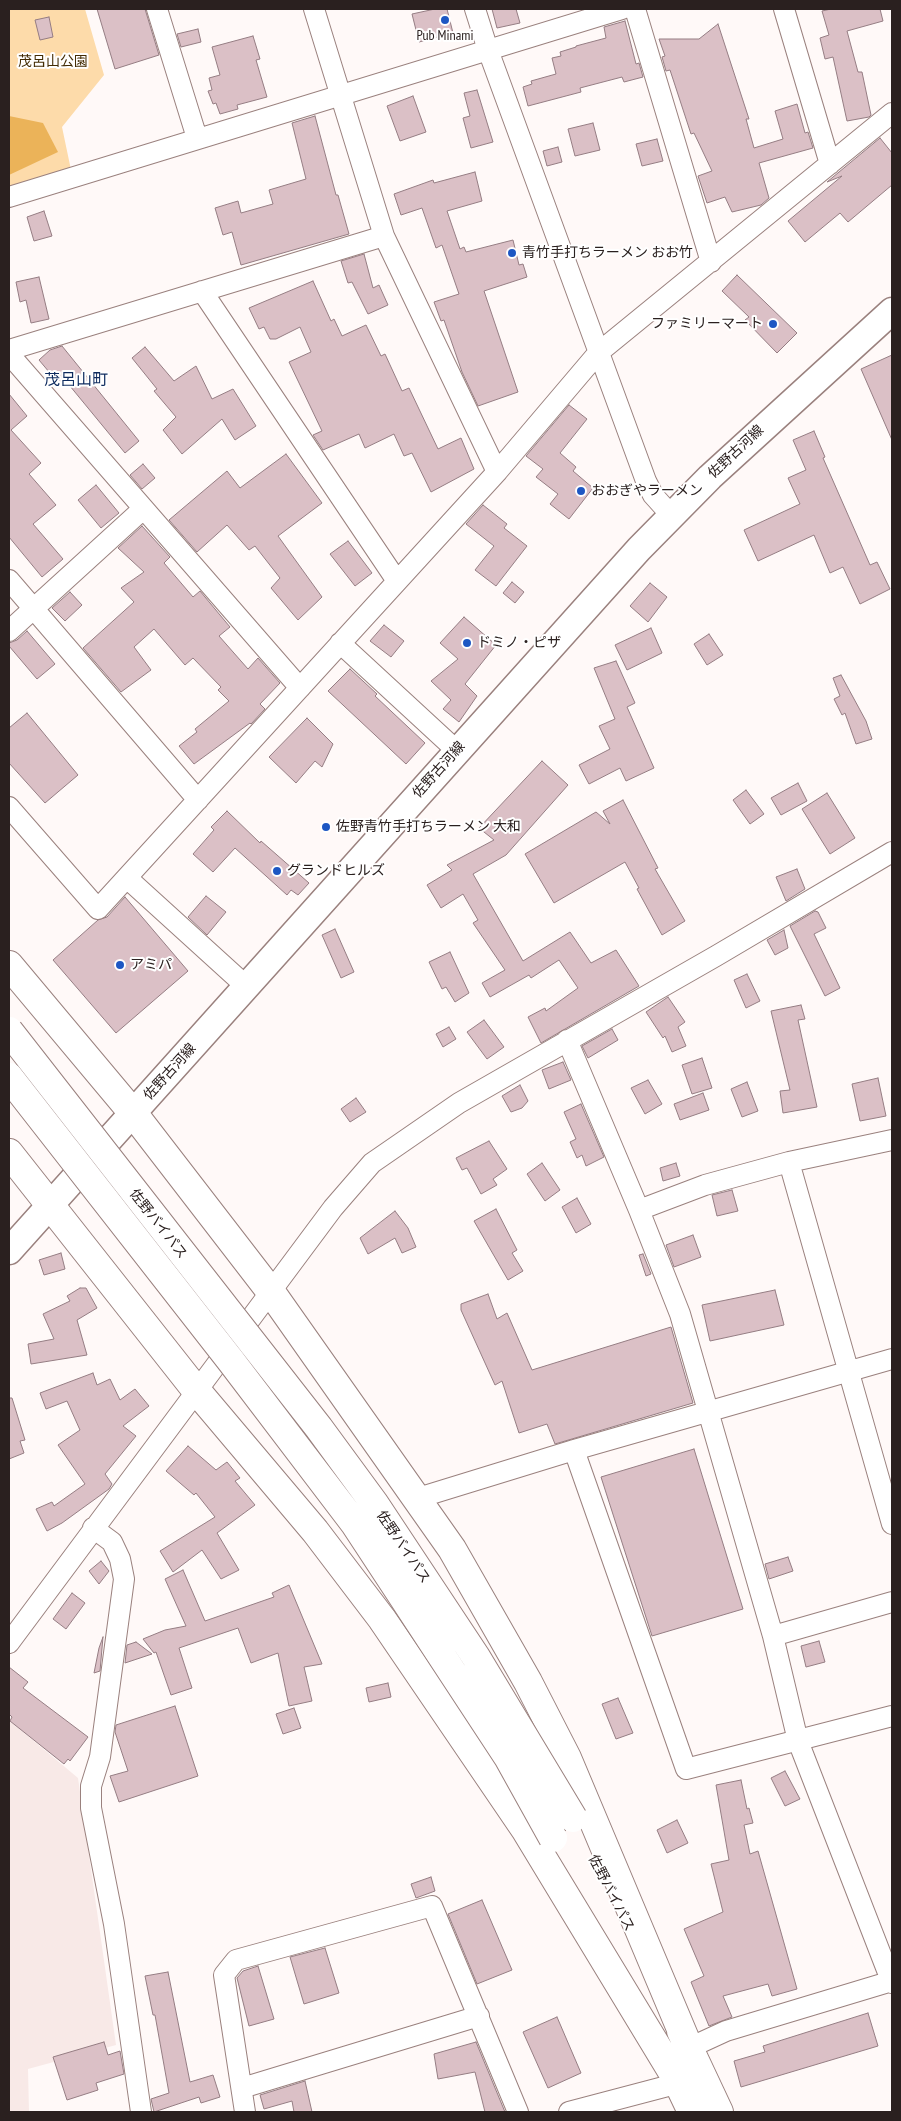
<!DOCTYPE html>
<html>
<head>
<meta charset="utf-8">
<style>
  body { margin:0 }
  #map { position:relative; width:901px; height:2121px; overflow:hidden; background:#fff9f8; font-family:"PT Sans Narrow",sans-serif }
  canvas { display:block }
  .frame { position:absolute; inset:0; border:10px solid #2a201f; pointer-events:none }
</style>
</head>
<body>
<div id="map">
<canvas width="901" height="2121"></canvas>
<div class="frame"></div>
</div>
<script>
const c = document.querySelector('canvas').getContext('2d');
c.lineJoin = 'round';
function fillPath(path, color) { c.fillStyle = color; c.fill(path, 'evenodd'); }
const shape = rows => new Path2D(rows.map(r => 'M' + r).join(''));
function strokePath(path, color, width, dash) { c.strokeStyle = color; c.lineWidth = width; c.lineCap = dash ? 'butt' : 'round'; c.setLineDash(dash || []); c.stroke(path); }
function drawText(font, color, halo, rows, align = 'center') {
  c.font = font + ' "PT Sans Narrow","Noto Sans JP",sans-serif'; c.lineWidth = 4; c.setLineDash([]); c.textBaseline = 'middle'; c.strokeStyle = halo; c.fillStyle = color; for (const [text, x, y, turn = 0] of rows) {
    c.save(); c.translate(x, y); c.rotate((+turn || 0) * Math.PI / 180); c.textAlign = isNaN(turn) ? turn : align; if (halo) c.strokeText(text, 0, 0); c.fillText(text, 0, 0); c.restore();
  }
}
fillPath(shape([
  [9,1720,78,1778,116,2045,28,2069,29,2112,9,2112]
]), '#f8e9e7');
fillPath(shape([
  [9,9,85,9,104,75,62,127,71,170,9,189]
]), '#fddbaa');
fillPath(shape([
  [9,116,43,123,58,152,9,175]
]), '#ebb359');
const building = shape([
  [97,9,145,9,159,55,115,69,97,9],
  [435,9,447,9,453,33,419,42,412,14,435,9],
  [492,9,516,9,520,23,497,28,492,9],
  [831,9,880,9,883,21,847,31,858,72,862,72,871,115,869,117,847,121,833,57,825,59,820,38,829,35,822,11,831,9],
  [49,17,53,37,40,40,35,20,49,17],
  [625,21,636,64,639,63,643,77,624,82,622,77,580,88,581,92,528,106,523,87,532,84,531,81,556,74,552,58,561,56,560,52,576,47,576,46,606,38,604,27,625,21],
  [718,24,749,119,746,119,754,148,783,139,775,111,797,104,805,133,808,132,813,148,759,163,769,198,761,205,732,212,725,197,707,203,698,176,712,171,694,133,691,134,670,70,666,71,662,57,665,56,659,39,699,39,718,24],
  [198,29,201,42,181,47,177,34,198,29],
  [253,36,260,59,256,60,267,97,237,105,238,109,220,114,216,103,213,104,208,91,212,90,209,78,220,75,212,47,253,36],
  [477,90,493,142,471,148,463,118,470,116,464,93,477,90],
  [413,96,426,132,400,141,387,106,413,96],
  [315,116,336,195,338,195,349,234,241,265,232,232,223,235,215,208,238,201,241,213,273,204,269,190,306,179,292,123,315,116],
  [593,123,600,150,575,156,568,129,593,123],
  [880,138,892,153,892,185,848,222,840,213,805,242,788,221,842,176,827,182,880,138],
  [657,139,663,161,642,166,636,144,657,139],
  [558,147,562,162,547,166,543,151,558,147],
  [475,172,482,201,447,211,460,249,464,247,466,252,513,240,519,265,523,264,527,277,484,291,518,392,478,406,462,372,444,320,441,321,434,302,459,294,442,245,436,248,422,208,401,215,394,194,433,180,434,183,475,172],
  [44,211,52,236,34,241,27,217,44,211],
  [364,254,373,288,379,285,388,305,368,314,352,282,348,283,341,261,364,254],
  [737,275,797,333,777,353,745,320,749,317,722,291,737,275],
  [39,277,49,319,31,323,26,300,20,302,16,282,39,277],
  [313,281,331,321,334,319,342,336,366,325,381,356,385,354,402,391,409,388,438,449,461,438,474,469,431,492,412,453,404,456,394,434,365,448,359,434,323,450,313,435,322,431,289,362,311,352,300,327,276,339,270,339,264,327,259,329,249,308,313,281],
  [62,346,139,441,125,453,65,380,60,385,39,360,50,350,62,346],
  [145,347,174,381,196,366,212,399,233,389,256,426,235,440,222,419,182,454,163,430,176,417,154,391,157,389,132,358,145,347],
  [892,355,892,440,861,369,892,355],
  [9,394,27,416,11,430,41,463,29,474,56,505,33,524,63,559,42,577,9,537,9,394],
  [569,405,587,419,560,453,576,467,573,471,593,488,569,519,550,504,558,494,536,477,543,469,526,456,569,405],
  [814,431,825,457,823,458,870,565,877,562,890,589,860,604,843,567,830,573,814,535,758,561,744,530,800,504,788,478,806,470,793,440,814,431],
  [286,454,322,503,278,536,322,597,298,620,271,588,280,578,255,546,249,550,227,525,197,552,169,520,227,471,240,488,286,454],
  [143,464,155,478,142,489,130,475,143,464],
  [96,485,119,513,101,528,78,500,96,485],
  [483,505,507,524,504,528,527,546,496,586,475,570,494,546,466,524,483,505],
  [142,526,170,557,164,563,193,597,200,591,230,627,219,636,248,669,258,658,280,683,260,704,265,709,251,724,250,723,194,764,179,746,197,732,195,729,229,701,218,690,221,687,193,658,185,665,154,629,134,647,151,670,121,692,83,648,134,602,121,588,144,572,118,548,142,526],
  [348,541,372,573,355,586,330,554,348,541],
  [512,582,524,592,515,603,503,593,512,582],
  [650,583,667,597,648,622,630,606,650,583],
  [70,592,82,605,65,621,52,608,70,592],
  [464,617,496,645,465,684,477,696,459,722,443,709,451,700,431,681,458,659,440,643,464,617],
  [384,625,404,641,391,657,370,641,384,625],
  [651,628,662,653,627,670,615,645,651,628],
  [27,631,55,664,37,679,9,646,9,643,17,640,27,631],
  [709,634,723,655,707,665,694,644,709,634],
  [616,661,635,703,627,707,654,768,626,781,620,768,589,784,579,765,610,749,599,726,615,719,594,668,616,661],
  [350,669,377,694,375,696,425,743,406,764,328,691,350,669],
  [841,675,866,721,872,739,856,744,845,713,842,715,834,699,840,696,833,678,841,675],
  [27,713,78,775,45,803,9,763,9,728,27,713],
  [307,718,333,744,322,767,315,761,296,783,269,757,307,718],
  [542,761,568,785,506,855,473,874,523,961,570,932,591,963,616,950,639,986,541,1043,528,1017,545,1008,546,1011,578,988,559,960,531,978,529,975,490,997,482,983,505,970,473,923,478,920,463,894,441,908,427,885,452,870,447,865,494,840,479,828,542,761],
  [798,783,807,801,781,815,771,798,798,783],
  [746,790,764,814,750,824,733,800,746,790],
  [827,793,855,838,830,854,802,809,827,793],
  [623,800,658,868,655,869,685,921,662,935,637,889,639,888,625,862,554,903,525,854,596,812,610,824,603,811,623,800],
  [227,811,260,843,261,841,309,883,298,895,291,890,287,895,235,848,213,872,193,854,214,830,211,827,227,811],
  [797,869,805,889,786,901,776,877,797,869],
  [206,896,226,912,207,935,188,917,206,896],
  [125,897,188,971,116,1033,53,960,98,920,107,917,125,897],
  [815,911,818,912,826,928,814,934,840,988,825,996,790,926,815,911],
  [335,929,354,972,341,978,322,935,335,929],
  [784,930,788,948,775,955,767,940,784,930],
  [450,952,469,993,455,1002,446,987,442,989,429,962,450,952],
  [747,974,760,1001,746,1008,734,980,747,974],
  [668,997,685,1022,678,1027,686,1046,672,1052,665,1036,663,1038,646,1012,668,997],
  [801,1005,805,1019,798,1020,817,1107,783,1113,780,1091,790,1090,771,1011,801,1005],
  [484,1020,504,1047,487,1059,467,1032,484,1020],
  [449,1027,456,1039,443,1047,436,1034,449,1027],
  [612,1029,618,1040,588,1058,582,1046,612,1029],
  [702,1058,712,1088,692,1094,682,1065,702,1058],
  [563,1062,571,1080,549,1089,542,1070,563,1062],
  [878,1078,886,1116,860,1121,852,1084,878,1078],
  [648,1080,662,1104,645,1114,631,1088,648,1080],
  [747,1082,758,1111,742,1117,731,1089,747,1082],
  [520,1085,528,1101,522,1108,511,1112,502,1096,520,1085],
  [703,1093,709,1110,680,1120,674,1104,703,1093],
  [356,1098,366,1112,350,1122,341,1109,356,1098],
  [581,1104,604,1157,586,1166,582,1155,577,1158,570,1142,576,1139,564,1112,581,1104],
  [489,1141,507,1169,493,1179,497,1185,481,1194,467,1168,462,1170,456,1158,489,1141],
  [542,1163,560,1190,545,1201,527,1174,542,1163],
  [676,1163,680,1176,663,1181,660,1168,676,1163],
  [732,1190,738,1211,717,1216,712,1195,732,1190],
  [577,1198,591,1224,576,1233,562,1207,577,1198],
  [496,1209,517,1250,512,1253,523,1271,508,1280,474,1221,496,1209],
  [395,1211,408,1228,416,1247,402,1253,395,1238,368,1254,360,1238,395,1211],
  [693,1235,701,1257,674,1267,666,1245,693,1235],
  [61,1253,65,1269,44,1275,39,1260,61,1253],
  [643,1254,651,1274,646,1276,639,1255,643,1254],
  [80,1288,86,1288,97,1308,77,1320,87,1355,31,1364,28,1344,54,1339,43,1314,70,1301,67,1296,80,1288],
  [775,1290,784,1325,710,1341,702,1305,775,1290],
  [488,1294,497,1319,507,1313,532,1370,671,1327,693,1403,555,1444,547,1424,519,1433,502,1381,495,1385,461,1310,461,1304,488,1294],
  [93,1373,97,1385,110,1379,120,1400,135,1389,149,1406,123,1426,136,1436,105,1474,112,1484,109,1489,62,1523,47,1531,36,1509,52,1502,54,1506,85,1484,58,1445,80,1430,67,1401,46,1409,40,1393,93,1373],
  [9,1398,12,1398,25,1440,20,1441,24,1453,9,1459,9,1398],
  [188,1446,216,1470,227,1462,240,1478,235,1481,255,1505,217,1533,239,1570,221,1579,202,1550,173,1572,160,1551,215,1517,196,1493,194,1495,166,1471,188,1446],
  [694,1449,743,1609,652,1636,601,1477,694,1449],
  [788,1557,793,1571,769,1579,765,1564,788,1557],
  [101,1561,109,1571,99,1584,89,1571,101,1561],
  [183,1570,205,1621,274,1597,272,1593,289,1585,322,1664,304,1667,312,1701,289,1706,278,1653,251,1663,238,1628,179,1648,192,1688,171,1695,156,1652,154,1653,143,1639,165,1630,186,1626,165,1579,183,1570],
  [72,1593,85,1603,66,1629,53,1619,72,1593],
  [103,1637,100,1671,94,1673,99,1648,103,1637],
  [819,1641,825,1662,806,1667,801,1646,819,1641],
  [136,1642,152,1654,125,1663,127,1645,136,1642],
  [9,1667,28,1682,23,1688,88,1737,70,1761,68,1759,64,1764,10,1721,12,1717,9,1714,9,1667],
  [388,1683,391,1697,369,1702,366,1688,388,1683],
  [618,1698,633,1733,616,1739,602,1704,618,1698],
  [175,1706,198,1776,119,1802,110,1776,128,1771,115,1732,116,1725,175,1706],
  [294,1708,301,1728,283,1734,276,1714,294,1708],
  [785,1771,800,1799,785,1806,771,1778,785,1771],
  [741,1780,747,1809,749,1808,753,1823,744,1825,750,1854,758,1851,797,1989,772,1996,768,1984,723,1996,732,2017,709,2026,691,1982,704,1976,684,1929,723,1912,711,1864,729,1860,716,1785,741,1780],
  [677,1820,688,1843,667,1853,657,1830,677,1820],
  [431,1877,435,1891,416,1898,411,1884,431,1877],
  [482,1900,512,1970,477,1984,448,1914,482,1900],
  [325,1948,339,1993,304,2004,290,1957,325,1948],
  [258,1966,274,2019,249,2026,237,1978,243,1971,258,1966],
  [168,1972,190,2082,213,2075,220,2097,201,2103,199,2097,154,2112,151,2099,169,2093,155,2015,153,2015,145,1976,168,1972],
  [868,2013,878,2046,741,2087,734,2061,765,2052,763,2046,868,2013],
  [557,2017,581,2073,548,2088,523,2032,557,2017],
  [104,2042,108,2055,120,2051,124,2074,96,2083,98,2090,67,2100,53,2057,104,2042],
  [476,2042,505,2112,485,2112,475,2072,438,2079,434,2054,476,2042],
  [305,2081,312,2112,294,2112,292,2101,264,2109,260,2095,305,2081]
]);
fillPath(building, '#dbc0c6');
strokePath(building, '#957d83', 1);
const minor = shape([
  [157,9,197,138],
  [314,9,384,236,497,472],
  [475,9,488,50,646,481,653,495,671,515],
  [635,9,711,262],
  [784,9,830,164],
  [9,197,622,9],
  [202,291,397,581],
  [9,350,384,236],
  [9,354,300,688],
  [9,580,198,800],
  [9,631,143,509],
  [340,643,456,750],
  [9,807,98,909,497,472,598,353,892,113],
  [127,878,247,987],
  [567,1040,639,1210,680,1314,773,1636,798,1741,892,1983],
  [789,1162,892,1524],
  [639,1210,705,1185,789,1162,892,1140],
  [574,1450,686,1769,892,1716],
  [418,1498,574,1450,892,1359],
  [93,1528,112,1542,120,1559,124,1579,100,1757,91,1786,91,1808,114,1924,141,2112],
  [773,1636,892,1602],
  [9,1643,333,1208,372,1163,459,1103,716,956,892,852],
  [689,2048,726,2031,892,1981],
  [242,2088,479,2016],
  [245,2112,224,1975,236,1960,432,1906,518,2112],
  [569,2112,679,2083]
]);
const major = shape([
  [9,1251,639,549,710,477,892,311]
]);
const highway = shape([
  [9,965,133,1113,271,1292,452,1549,528,1682,567,1758,689,2048],
  [9,1153,196,1390,315,1531,382,1619,525,1829,679,2083],
  [681,2031,719,2112],
  [671,2068,692,2112]
]);
strokePath(minor, '#9a817e', 22);
strokePath(major, '#9a817e', 29);
strokePath(highway, '#9a817e', 30);
strokePath(minor, '#fff', 20);
strokePath(major, '#fff', 26);
strokePath(highway, '#fff', 28);
const highwayBridge = shape([
  [9,1031,319,1428,374,1503,476,1657,573,1818],
  [9,1077,231,1361,355,1524,508,1757,553,1838]
]);
strokePath(highwayBridge, '#9a817e', 30, []);
strokePath(highwayBridge, '#fff', 28);
for (const [x, y, r, color] of [
  [445,20,5,"#1d57c3"],
  [512,253,5,"#1d57c3"],
  [773,324,5,"#1d57c3"],
  [581,491,5,"#1d57c3"],
  [467,643,5,"#1d57c3"],
  [326,827,5,"#1d57c3"],
  [277,871,5,"#1d57c3"],
  [120,965,5,"#1d57c3"]
]) { const dot = new Path2D(); dot.arc(x, y, r, 0, 2 * Math.PI); c.fillStyle = color; c.fill(dot); strokePath(dot, '#fff', 2); }
drawText('14px', '#2a201f', '#fff', [
  ["Pub Minami",445,36,"center"],
  ["青竹手打ちラーメン おお竹",522,253],
  ["ファミリーマート",763,324,"right"],
  ["おおぎやラーメン",591,491],
  ["ドミノ・ピザ",477,643],
  ["佐野青竹手打ちラーメン 大和",336,827],
  ["グランドヒルズ",287,871],
  ["アミパ",130,965]
], 'left');
drawText('14px', '#432c04', '#fff', [
  ["茂呂山公園",53,62]
]);
drawText('14px', '#2a201f', '#fff', [
  ["佐野古河線",736,452,-43],
  ["佐野古河線",439,770,-48],
  ["佐野古河線",170,1072,-48],
  ["佐野バイパス",158,1224,52],
  ["佐野バイパス",403,1547,56],
  ["佐野バイパス",611,1893,63]
]);
drawText('16px', '#0d2a5e', '#fff', [
  ["茂呂山町",76,380]
]);
</script>
</body>
</html>
